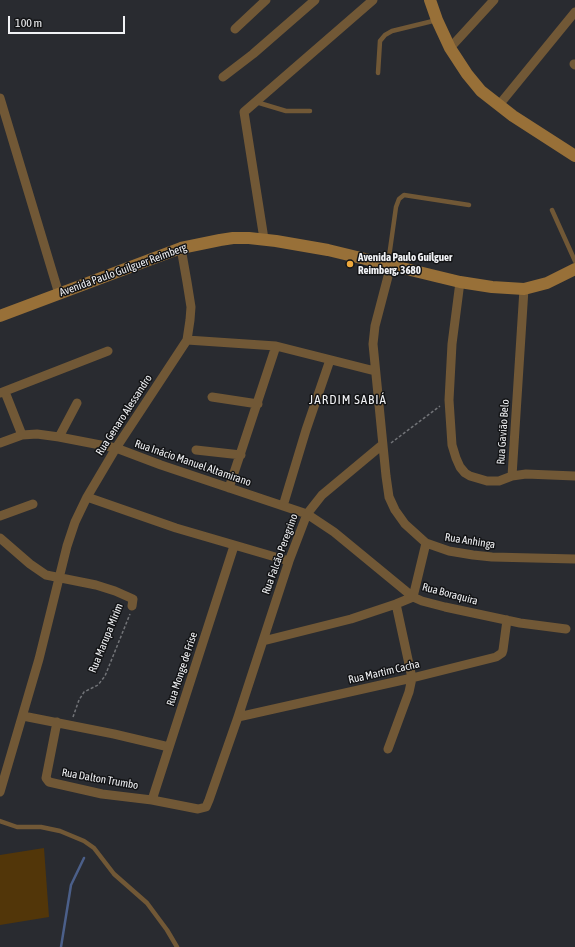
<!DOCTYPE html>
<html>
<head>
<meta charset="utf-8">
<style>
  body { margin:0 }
  #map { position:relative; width:575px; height:947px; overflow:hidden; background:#292b30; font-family:"Asap Condensed",sans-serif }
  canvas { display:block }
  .scale { position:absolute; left:8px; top:16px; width:117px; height:18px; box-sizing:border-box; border:2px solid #f1f2f5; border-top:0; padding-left:5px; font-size:12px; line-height:14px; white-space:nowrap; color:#f1f2f5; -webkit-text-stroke:3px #131416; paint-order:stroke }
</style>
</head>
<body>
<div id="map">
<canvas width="575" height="947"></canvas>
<div class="scale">100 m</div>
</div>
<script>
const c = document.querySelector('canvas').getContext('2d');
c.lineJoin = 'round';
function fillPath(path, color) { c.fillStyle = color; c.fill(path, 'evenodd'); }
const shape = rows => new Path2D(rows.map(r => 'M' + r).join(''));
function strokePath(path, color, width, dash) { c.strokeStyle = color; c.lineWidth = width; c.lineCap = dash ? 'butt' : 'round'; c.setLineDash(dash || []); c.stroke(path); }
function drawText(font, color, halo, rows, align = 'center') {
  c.font = font + ' "Asap Condensed",sans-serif'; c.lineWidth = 3; c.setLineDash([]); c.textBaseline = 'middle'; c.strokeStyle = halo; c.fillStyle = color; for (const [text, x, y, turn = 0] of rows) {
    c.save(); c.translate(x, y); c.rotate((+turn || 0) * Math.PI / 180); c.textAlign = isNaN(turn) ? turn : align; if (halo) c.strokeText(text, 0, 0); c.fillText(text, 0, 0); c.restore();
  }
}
fillPath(shape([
  [44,848,49,917,0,925,0,855]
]), '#523609');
strokePath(shape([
  [61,947,71,885,84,858]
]), '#4b5f89', 2.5);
strokePath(shape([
  [391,443,440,406],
  [73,717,79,700,84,692,98,685,105,676,130,614]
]), '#727478', 1.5, [3, 2]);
strokePath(shape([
  [378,73,380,41,385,35,392,31,437,20],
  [256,102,286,111,310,111],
  [552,210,575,261],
  [388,264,396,207,399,199,404,195,469,205],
  [0,821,17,827,41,827,60,831,84,841,94,848,114,874,147,903,167,930,177,947]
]), '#715836', 4.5);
strokePath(shape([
  [235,29,266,0],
  [450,48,494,0],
  [574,64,575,65],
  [223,77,253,54,315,0],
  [0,98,59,294],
  [499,105,575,12],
  [264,239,244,112,373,0],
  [391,265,375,326,373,344,386,476,389,497,395,510,405,524,426,543,449,551,473,555,492,557,575,559],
  [460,282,452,344,449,400,452,445,456,458,460,467,465,473,470,476,487,481,499,481,512,476,526,474,575,476],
  [187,340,276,346,375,371],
  [5,392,22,435],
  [0,393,108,351],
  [212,397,258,404],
  [59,437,77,403],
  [0,443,22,435,37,434,59,437,116,448,161,465,307,514,334,532,413,597,422,601,445,607,520,623,566,629],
  [196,450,241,455],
  [512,476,524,289],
  [229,488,276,346],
  [87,497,176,528,289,561],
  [283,506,306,430,330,360],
  [0,516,33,504],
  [0,538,30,564,46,575,96,585,115,591,133,599,132,606],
  [263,641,351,619,396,604,413,597,426,543],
  [23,716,114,734,169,747],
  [238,717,412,678,496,657,502,653,503,650,507,620],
  [57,722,46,778,49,782,102,794,152,800,198,809,206,807,209,800,238,717,289,561,307,514,322,495,382,445],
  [388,749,409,692,412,678,396,604],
  [0,792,39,659,67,546,75,522,87,497,116,448,187,340,190,320,191,307,187,282,181,248],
  [152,800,234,546]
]), '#715836', 9);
strokePath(shape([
  [430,0,437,20,450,48,467,74,481,91,513,116,575,156],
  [0,316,181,248,220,240,233,238,249,238,276,241,328,250,460,282,492,287,524,289,547,283,575,269]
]), '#987038', 12);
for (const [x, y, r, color] of [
  [350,264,4,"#eea83c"]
]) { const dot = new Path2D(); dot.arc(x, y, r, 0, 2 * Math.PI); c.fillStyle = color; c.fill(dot); strokePath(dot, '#131416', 1.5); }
drawText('bold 11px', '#f1f2f5', '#131416', [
  ["Avenida Paulo Guilguer",358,258],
  ["Reimberg, 3680",358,271]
], 'left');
drawText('11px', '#f1f2f5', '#131416', [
  ["Avenida Paulo Guilguer Reimberg",123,270,-20],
  ["Rua Genaro Alessandro",124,415,-57],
  ["Rua Gavião Belo",503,432,-86],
  ["Rua Inácio Manuel Altamirano",193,463,19],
  ["Rua Anhinga",470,541,9],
  ["Rua Falcão Peregrino",280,554,-70],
  ["Rua Boraquira",450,594,15],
  ["Rua Marupa Mirim",106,638,-68],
  ["Rua Monge de Frise",182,669,-72],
  ["Rua Martim Cacha",384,672,-13],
  ["Rua Dalton Trumbo",100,779,10]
]);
c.letterSpacing = '1px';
drawText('13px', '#f1f2f5', '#131416', [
  ["JARDIM SABIÁ",348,400]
]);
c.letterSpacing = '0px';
</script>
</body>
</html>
